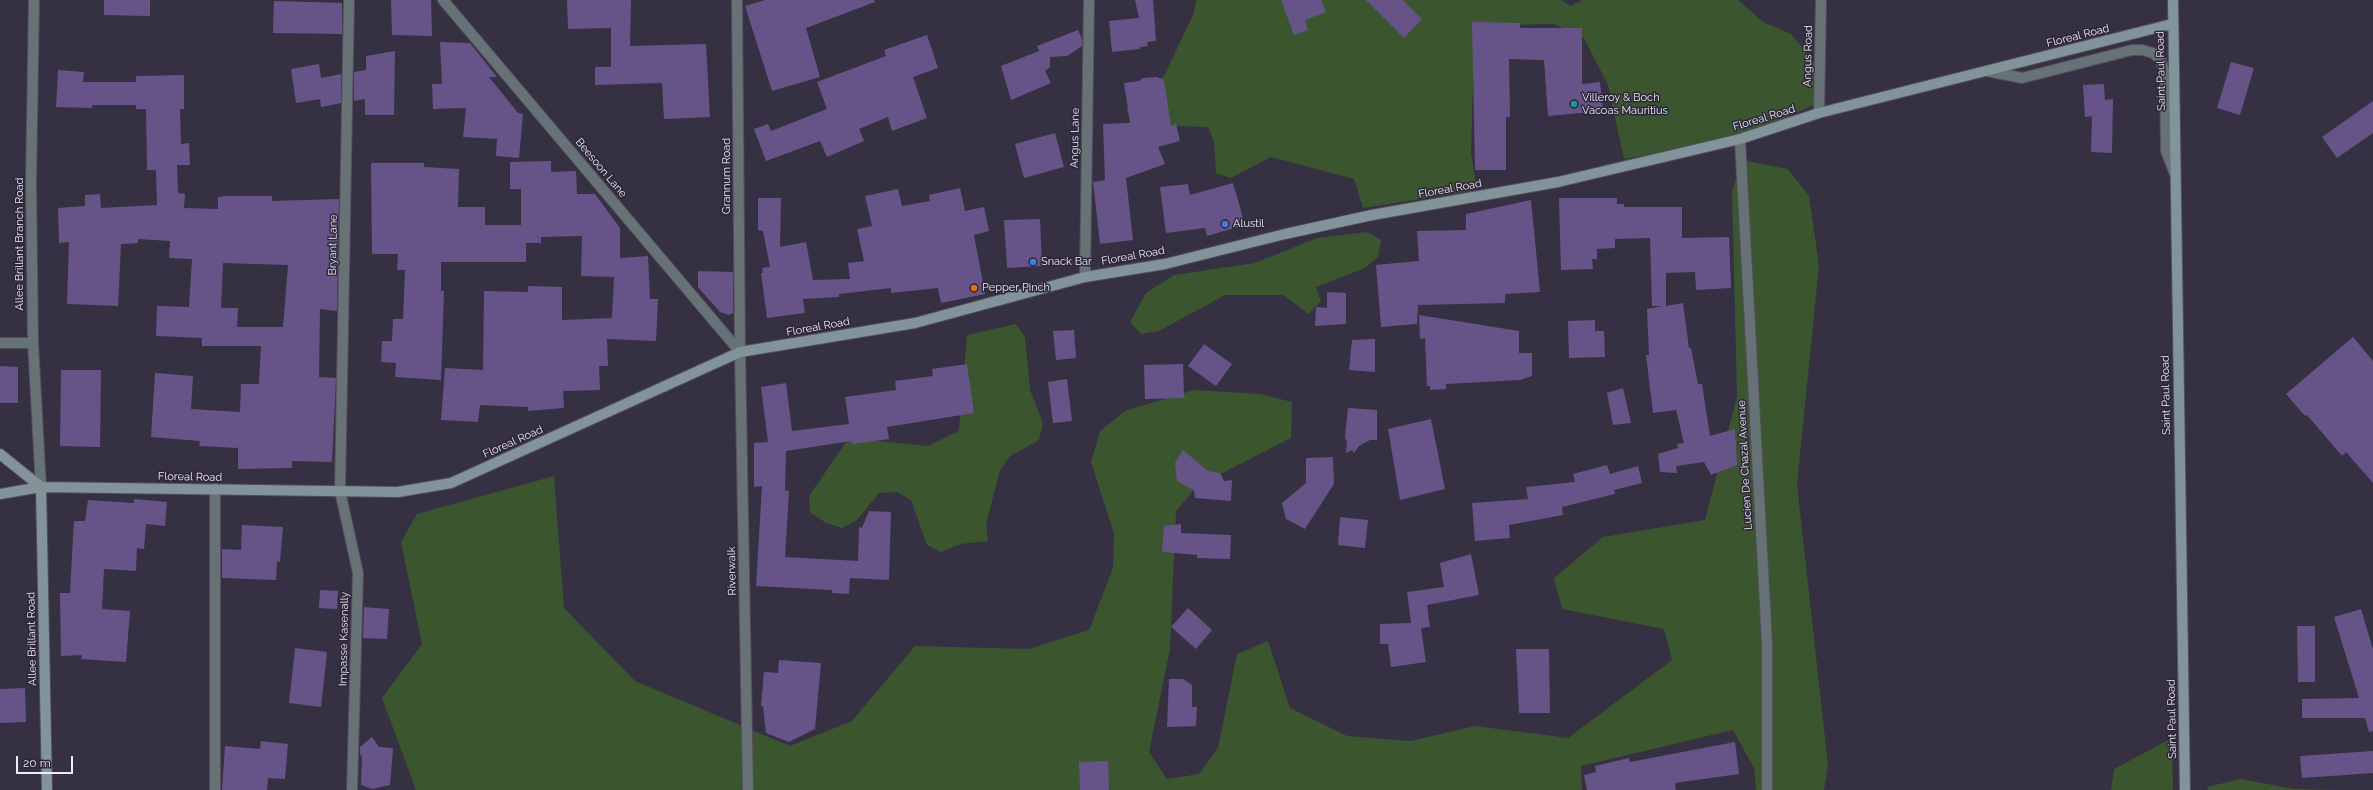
<!DOCTYPE html>
<html>
<head>
<meta charset="utf-8">
<style>
  body { margin:0 }
  #map { position:relative; width:2373px; height:790px; overflow:hidden; background:#363043; font-family:Raleway,sans-serif }
  canvas { display:block }
  .scale { position:absolute; left:16px; top:756px; width:57px; height:18px; box-sizing:border-box; border:2px solid #efebf7; border-top:0; padding-left:5px; font-size:12px; line-height:14px; white-space:nowrap; color:#efebf7; -webkit-text-stroke:3px #2c2638; paint-order:stroke }
</style>
</head>
<body>
<div id="map">
<canvas width="2373" height="790"></canvas>
<div class="scale">20 m</div>
</div>
<script>
const c = document.querySelector('canvas').getContext('2d');
c.lineJoin = 'round';
function fillPath(path, color) { c.fillStyle = color; c.fill(path, 'evenodd'); }
const shape = rows => new Path2D(rows.map(r => 'M' + r).join(''));
function strokePath(path, color, width, dash) { c.strokeStyle = color; c.lineWidth = width; c.lineCap = dash ? 'butt' : 'round'; c.setLineDash(dash || []); c.stroke(path); }
function drawText(font, color, halo, rows, align = 'center') {
  c.font = font + ' Raleway,sans-serif'; c.lineWidth = 3; c.setLineDash([]); c.textBaseline = 'middle'; c.strokeStyle = halo; c.fillStyle = color; for (const [text, x, y, turn = 0] of rows) {
    c.save(); c.translate(x, y); c.rotate((+turn || 0) * Math.PI / 180); c.textAlign = isNaN(turn) ? turn : align; if (halo) c.strokeText(text, 0, 0); c.fillText(text, 0, 0); c.restore();
  }
}
fillPath(shape([
  [1196,0,1561,0,1571,6,1583,0,1738,0,1763,22,1791,34,1820,69,1815,104,1740,139,1624,159,1608,85,1584,38,1554,24,1500,25,1474,47,1471,154,1477,190,1363,208,1354,179,1271,157,1231,178,1216,173,1214,142,1208,127,1135,125,1126,110,1164,76,1194,13],
  [1742,160,1788,169,1809,196,1819,265,1797,484,1828,765,1824,790,1756,790,1754,768,1733,730,1581,766,1582,790,416,790,382,698,422,644,401,542,417,514,554,476,564,608,635,681,790,746,852,721,915,646,1029,649,1089,630,1113,568,1114,534,1091,462,1100,431,1125,411,1194,390,1260,394,1292,402,1291,438,1197,486,1176,511,1170,649,1149,752,1167,779,1199,774,1218,748,1237,654,1268,641,1290,708,1347,736,1411,741,1475,726,1568,738,1672,660,1664,629,1562,609,1554,578,1603,537,1705,520,1737,397,1732,191],
  [1367,232,1381,240,1378,257,1365,268,1316,287,1321,301,1309,314,1283,295,1225,295,1159,331,1141,334,1130,322,1146,293,1174,275,1255,263,1317,238],
  [1016,324,1025,337,1030,390,1043,423,1039,440,1010,456,1000,470,986,524,988,541,961,544,941,552,927,545,911,500,897,492,879,493,857,520,842,528,826,523,810,512,809,496,849,438,928,446,959,431,967,335],
  [2172,738,2173,790,2111,790,2114,769],
  [2241,779,2294,789,2342,790,2208,790,2207,787]
]), '#3b552e');
fillPath(shape([
  [104,0,150,0,150,16,104,15],
  [391,0,431,0,432,36,392,35],
  [567,0,631,0,630,46,706,44,710,117,664,119,662,83,595,85,595,67,611,67,611,28,568,29],
  [765,0,874,0,875,2,806,28,820,77,772,91,745,6],
  [1135,0,1153,0,1156,41,1147,42,1148,46,1140,47,1140,49,1112,52,1109,21,1139,18],
  [1281,0,1321,0,1326,12,1305,20,1308,30,1294,35],
  [1366,0,1403,0,1422,19,1404,38],
  [274,1,342,3,342,34,273,33],
  [1472,22,1520,23,1520,28,1582,28,1582,84,1600,82,1603,111,1548,116,1544,60,1509,59,1510,117,1506,117,1506,170,1475,170],
  [1078,30,1082,39,1082,46,1067,56,1050,57,1050,67,1045,71,1051,83,1011,100,1001,66,1039,51,1037,46],
  [927,35,938,68,913,77,927,118,892,131,888,117,859,129,864,141,827,157,820,141,766,161,754,129,768,124,771,131,827,109,817,82,886,56,884,50],
  [440,42,470,43,497,77,489,77,518,113,523,114,519,158,496,156,497,139,463,137,466,108,433,109,432,84,442,84],
  [395,51,394,115,365,115,365,99,354,101,354,72,366,70,366,56],
  [2231,62,2254,68,2240,115,2217,108],
  [319,64,321,78,341,74,341,103,321,107,320,99,296,103,291,69],
  [58,70,84,72,83,82,136,82,136,76,184,75,184,109,180,109,181,144,189,143,190,165,177,165,178,193,185,194,184,208,218,209,218,197,228,196,272,196,272,201,339,199,337,311,320,309,319,377,336,378,332,462,292,461,292,468,238,469,238,448,199,446,200,441,151,437,155,373,193,376,191,409,240,412,241,384,259,384,261,346,202,346,202,338,156,336,157,306,189,307,192,259,169,258,170,241,138,239,138,243,121,244,118,306,67,304,69,242,59,243,58,208,85,206,85,195,100,194,101,208,157,205,156,170,147,170,146,109,136,109,136,105,92,105,92,108,56,107],
  [223,263,288,265,283,327,237,327,238,308,221,308],
  [1157,77,1164,80,1171,126,1176,124,1180,141,1158,147,1165,164,1126,178,1133,240,1100,244,1093,182,1105,180,1103,124,1130,123,1124,83,1139,81,1143,78],
  [2104,84,2105,100,2113,99,2112,153,2091,152,2092,116,2085,117,2083,85],
  [2373,101,2373,133,2337,158,2322,137],
  [1055,133,1064,167,1024,178,1015,144],
  [551,161,551,172,576,171,577,194,595,194,620,228,620,258,648,256,650,299,658,299,656,341,607,339,608,366,599,366,600,390,563,391,564,408,528,411,528,407,480,405,478,422,441,420,445,368,483,370,484,291,528,292,528,286,562,287,562,320,612,318,614,277,581,276,582,236,541,237,541,243,526,243,526,262,441,262,441,291,444,291,441,380,395,377,396,363,381,362,382,341,392,341,393,319,403,319,405,270,397,270,398,254,372,254,371,163,424,163,424,167,459,169,458,207,485,207,485,225,521,225,521,189,510,189,510,162],
  [1233,183,1245,225,1207,236,1205,228,1166,233,1160,187,1188,184,1190,195],
  [960,188,965,211,984,207,989,231,974,235,985,294,941,303,938,288,891,293,891,288,839,294,839,297,803,299,805,313,767,318,761,273,763,273,762,268,770,267,763,231,758,230,758,198,781,198,780,247,806,242,813,280,850,279,848,263,864,261,857,229,872,226,865,196,898,189,902,206,930,201,929,195],
  [1559,198,1617,198,1617,204,1624,204,1624,207,1682,207,1682,238,1729,237,1731,288,1696,290,1695,272,1666,273,1666,306,1683,303,1689,348,1691,348,1698,384,1702,384,1710,436,1735,429,1737,465,1711,475,1704,462,1676,466,1677,473,1660,472,1658,454,1678,448,1677,444,1684,443,1676,410,1653,413,1646,355,1649,355,1647,309,1663,306,1652,306,1650,238,1615,239,1615,248,1597,249,1597,259,1592,259,1593,269,1561,270],
  [1531,200,1540,292,1505,294,1505,303,1418,305,1417,324,1381,327,1376,265,1419,261,1417,231,1466,230,1466,214],
  [1040,219,1042,266,1007,268,1004,220],
  [698,271,733,272,733,313,729,315,720,312,698,287],
  [1327,292,1346,293,1346,324,1315,326,1316,307,1327,308],
  [1419,315,1519,331,1519,353,1532,353,1532,376,1520,380,1446,384,1446,389,1430,390,1430,386,1427,386,1425,338,1420,339],
  [1595,320,1595,331,1604,331,1605,357,1569,358,1568,321],
  [1074,330,1076,358,1056,360,1053,331],
  [2353,337,2373,361,2373,483,2346,452,2342,456,2307,415,2305,416,2286,394],
  [1375,339,1375,372,1349,370,1352,340],
  [1204,344,1232,364,1216,386,1188,366],
  [967,364,974,413,887,427,889,439,852,444,851,441,786,451,785,490,789,491,785,557,858,561,859,527,862,528,869,511,891,512,889,580,850,578,849,594,832,593,832,590,756,586,762,486,754,487,754,443,768,442,761,387,786,383,792,431,849,424,845,397,896,390,895,381,933,376,932,369],
  [1183,364,1184,398,1145,399,1144,365],
  [0,366,18,367,18,403,0,403],
  [61,370,101,370,100,447,60,446],
  [1067,379,1072,421,1053,423,1048,382],
  [1623,388,1631,423,1613,425,1607,393],
  [1348,408,1377,410,1377,440,1370,440,1359,446,1354,453,1352,450,1346,453,1347,442,1345,438],
  [1431,419,1445,489,1400,500,1388,429],
  [1183,450,1208,471,1220,473,1224,481,1232,480,1231,501,1195,498,1194,490,1177,481,1175,463],
  [1333,457,1334,484,1305,529,1286,519,1282,503,1306,483,1306,458],
  [1607,465,1610,474,1638,466,1642,483,1614,490,1615,494,1562,507,1563,515,1509,525,1510,538,1475,541,1472,503,1528,499,1526,487,1575,482,1573,474],
  [134,499,167,502,165,526,146,524,144,549,137,548,136,571,104,569,102,609,130,611,126,662,81,659,82,655,61,656,60,593,70,593,74,521,85,521,88,500,134,503],
  [1340,517,1368,520,1365,548,1338,545],
  [1181,524,1181,533,1231,535,1230,559,1197,558,1197,555,1162,552,1164,526],
  [242,525,283,527,280,562,277,561,276,580,222,578,222,549,241,550],
  [1471,554,1479,595,1427,605,1430,627,1421,628,1426,662,1391,667,1388,644,1380,644,1380,624,1411,623,1407,592,1444,587,1440,563],
  [320,590,338,591,337,609,319,608],
  [364,607,389,609,387,639,363,638],
  [1188,608,1212,630,1196,649,1171,627],
  [2361,609,2373,649,2373,731,2369,732,2365,718,2302,718,2302,699,2359,698,2334,617],
  [2297,626,2315,626,2315,682,2298,682],
  [295,648,327,652,321,707,289,703],
  [1516,649,1549,649,1550,713,1519,713],
  [779,660,821,663,815,729,789,742,766,733,763,706,761,706,764,672,778,673],
  [1169,679,1183,679,1192,685,1192,707,1197,707,1196,726,1167,727],
  [25,688,26,722,0,723,0,689],
  [372,737,379,747,393,748,390,785,372,789,361,785,362,757,360,754,360,747],
  [261,741,288,744,285,779,268,778,267,790,222,790,225,746,260,749],
  [1735,742,1739,774,1675,783,1676,790,1587,790,1584,775,1596,772,1595,766,1629,758,1630,762],
  [2373,751,2373,773,2302,778,2300,756],
  [1108,761,1109,790,1080,790,1079,762]
]), '#665489');
const minor = shape([
  [349,0,340,491,358,573,352,790],
  [443,0,740,352],
  [737,0,740,352,748,790],
  [1987,71,2022,78,2132,50,2142,50,2153,53,2160,59,2165,72,2166,151,2175,174],
  [1819,113,1821,0],
  [1740,139,1767,643,1767,790],
  [1085,277,1089,0],
  [0,343,33,343],
  [215,489,215,790]
]);
const tertiary = shape([
  [34,0,31,183,33,343,41,487]
]);
const secondary = shape([
  [2173,0,2185,790],
  [0,454,41,487],
  [41,487,47,790],
  [0,494,41,487,398,492,451,483,740,352,915,323,1085,277,1165,264,1285,234,1372,215,1558,182,1740,139,1819,113,2172,24]
]);
strokePath(minor, '#544e60', 12);
strokePath(tertiary, '#544e60', 12);
strokePath(secondary, '#544e60', 12);
strokePath(minor, '#667275', 10);
strokePath(tertiary, '#667275', 10);
strokePath(secondary, '#82949a', 10);
for (const [x, y, r, color] of [
  [1574,104,4,"#0f9aa8"],
  [1225,224,4,"#3f7fe0"],
  [1033,262,4,"#3f7fe0"],
  [974,288,4,"#e8710a"]
]) { const dot = new Path2D(); dot.arc(x, y, r, 0, 2 * Math.PI); c.fillStyle = color; c.fill(dot); strokePath(dot, '#2c2638', 1.5); }
drawText('11px', '#efebf7', '#2c2638', [
  ["Floreal Road",2078,36,-14],
  ["Angus Road",1808,56,-89],
  ["Saint Paul Road",2161,71,-91],
  ["Floreal Road",1764,118,-17],
  ["Angus Lane",1075,138,-89],
  ["Beesoon Lane",601,168,50],
  ["Grannum Road",727,176,-90],
  ["Floreal Road",1450,189,-10],
  ["Allee Brillant Branch Road",20,244,-90],
  ["Bryant Lane",333,245,-89],
  ["Floreal Road",1133,256,-10],
  ["Floreal Road",818,327,-10],
  ["Saint Paul Road",2166,395,-91],
  ["Floreal Road",513,442,-24],
  ["Lucien De Chazal Avenue",1745,465,-93],
  ["Floreal Road",190,477,1],
  ["Riverwalk",732,571,-91],
  ["Allee Brillant Road",32,639,-91],
  ["Impasse Kasenally",344,639,-89],
  ["Saint Paul Road",2172,719,-91]
]);
drawText('11px', '#efebf7', '#2c2638', [
  ["Villeroy & Boch",1582,98],
  ["Vacoas Mauritius",1582,111],
  ["Alustil",1233,224],
  ["Snack Bar",1041,262],
  ["Pepper Pinch",982,288]
], 'left');
</script>
</body>
</html>
